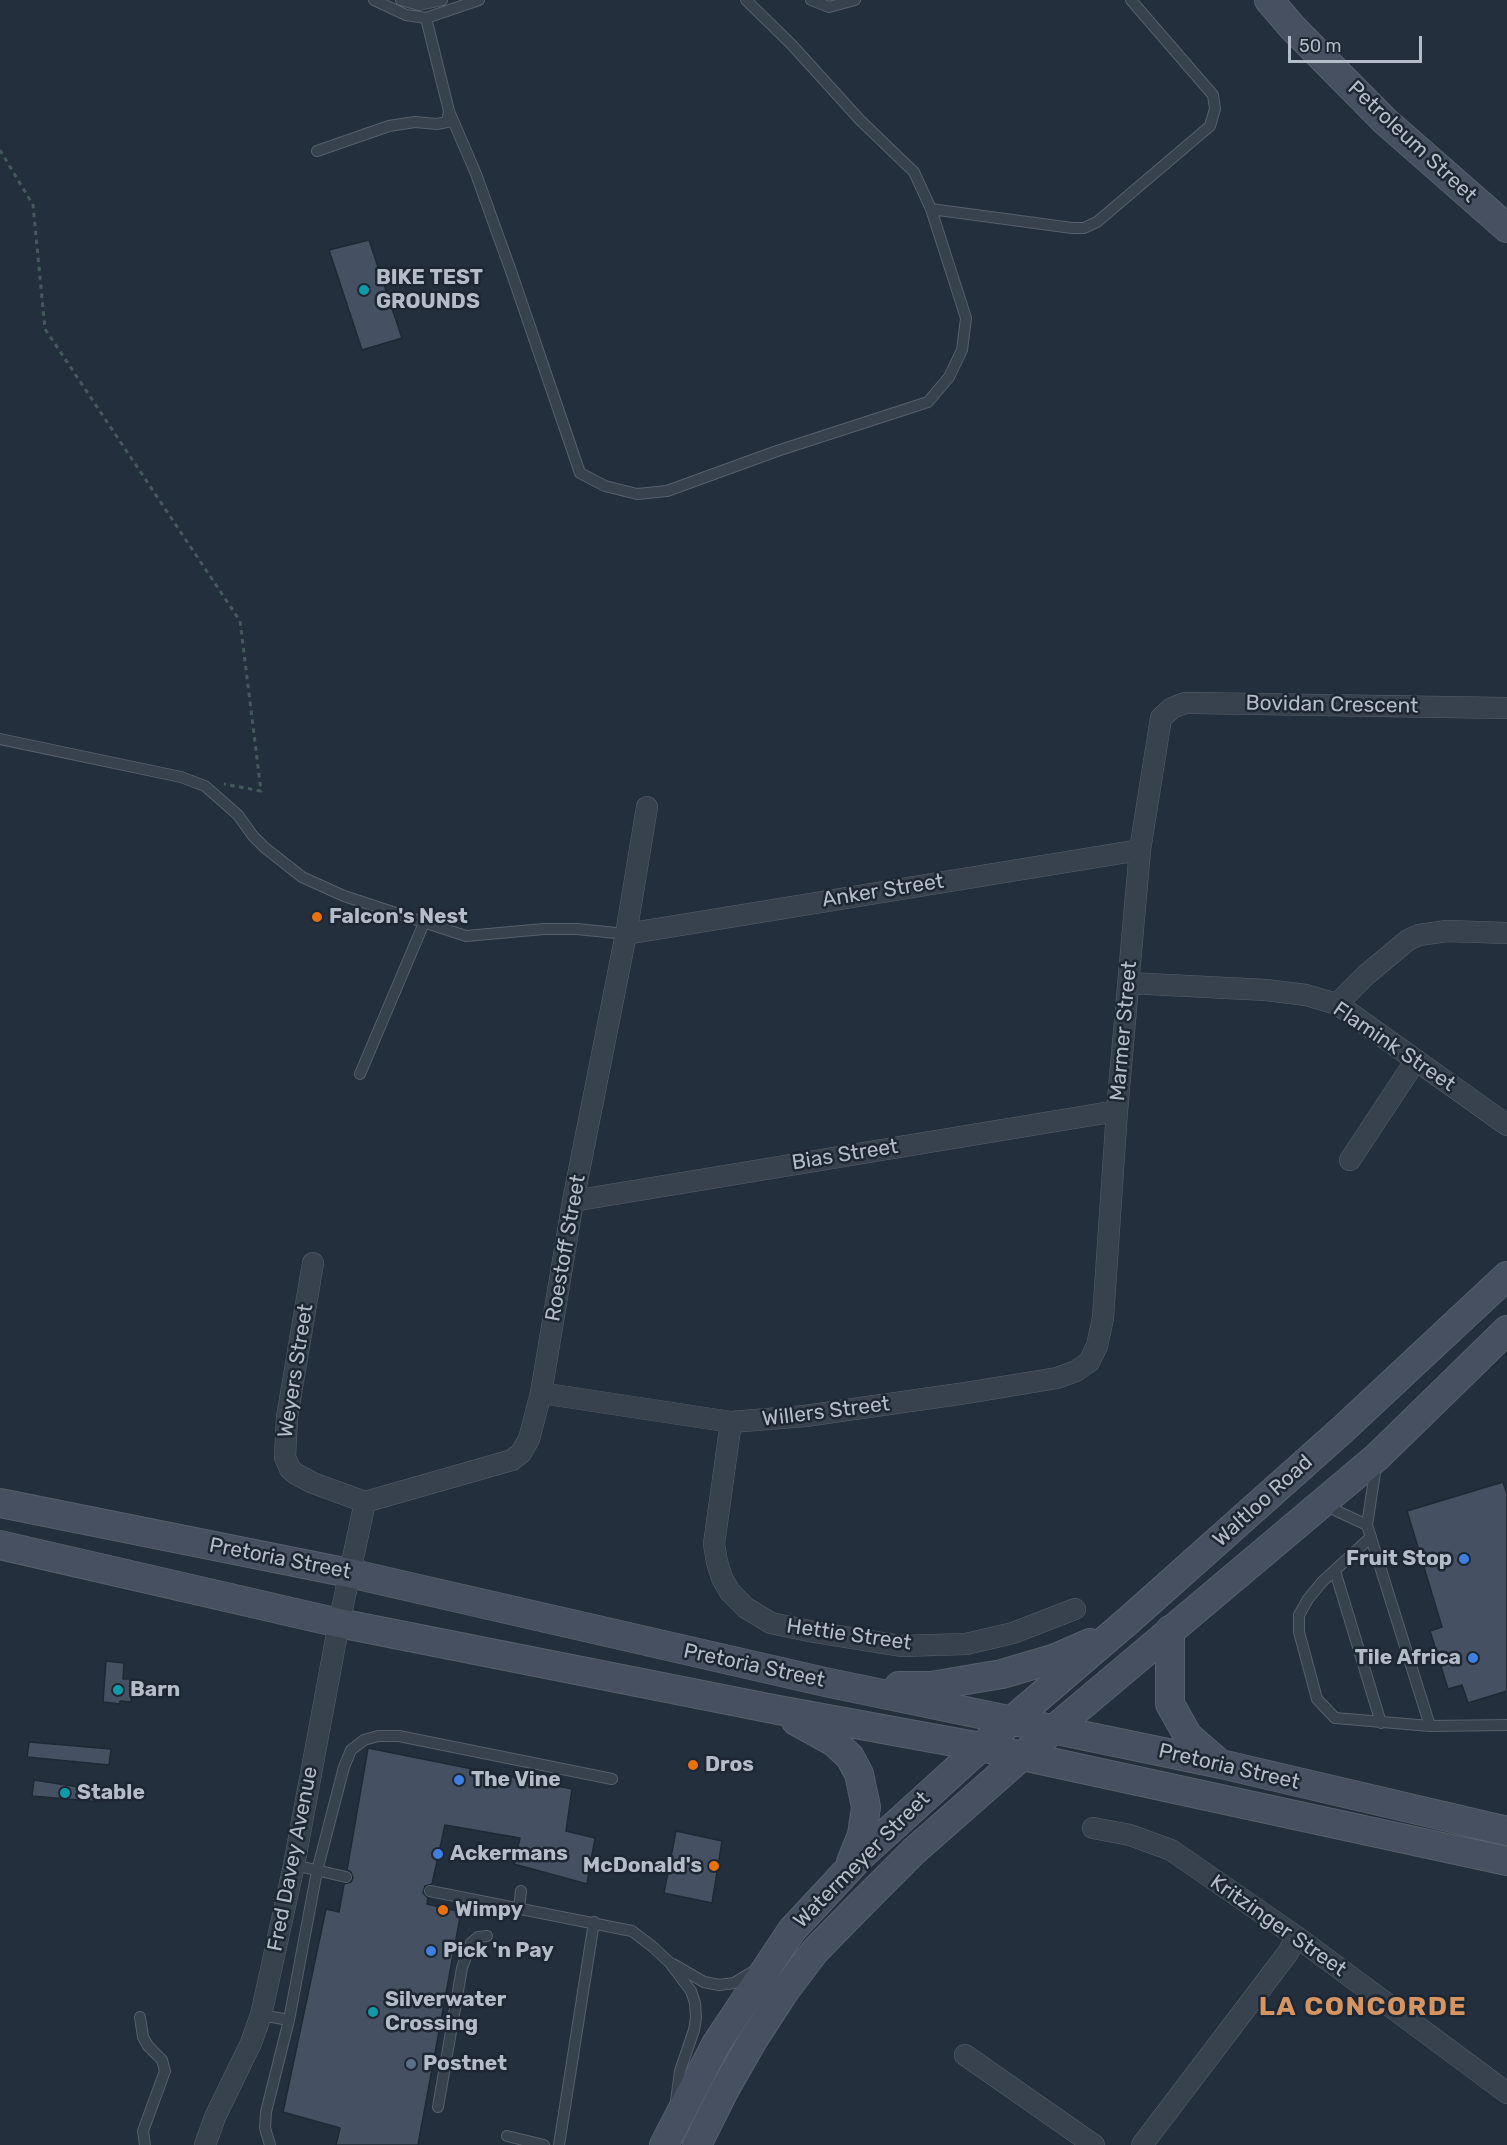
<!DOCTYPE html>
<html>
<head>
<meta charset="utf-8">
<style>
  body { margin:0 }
  #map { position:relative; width:1507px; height:2145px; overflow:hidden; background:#242f3e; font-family:Rubik,sans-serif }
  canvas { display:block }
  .scale { position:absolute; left:1288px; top:36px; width:134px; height:27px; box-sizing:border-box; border:3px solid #b4bcc9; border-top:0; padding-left:8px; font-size:18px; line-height:21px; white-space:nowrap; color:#b4bcc9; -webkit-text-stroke:4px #1d2633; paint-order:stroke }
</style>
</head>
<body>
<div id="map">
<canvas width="1507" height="2145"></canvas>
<div class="scale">50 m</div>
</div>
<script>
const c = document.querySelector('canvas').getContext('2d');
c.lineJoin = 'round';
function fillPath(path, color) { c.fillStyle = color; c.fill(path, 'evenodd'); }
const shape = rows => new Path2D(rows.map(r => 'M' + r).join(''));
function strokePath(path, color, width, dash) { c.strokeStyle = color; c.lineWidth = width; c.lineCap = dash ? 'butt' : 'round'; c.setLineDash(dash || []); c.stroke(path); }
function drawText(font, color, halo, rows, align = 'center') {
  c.font = font + ' Rubik,sans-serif'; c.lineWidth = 5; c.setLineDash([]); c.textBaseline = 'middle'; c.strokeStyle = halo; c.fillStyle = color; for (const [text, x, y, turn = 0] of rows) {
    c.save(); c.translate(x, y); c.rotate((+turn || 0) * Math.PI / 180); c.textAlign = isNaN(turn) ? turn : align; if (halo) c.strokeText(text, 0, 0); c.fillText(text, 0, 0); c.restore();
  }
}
const building = shape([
  [369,240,402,338,362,350,329,250,369,240],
  [1503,1482,1507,1494,1507,1691,1468,1703,1462,1685,1448,1689,1430,1631,1442,1627,1407,1511,1503,1482],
  [106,1661,124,1663,123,1679,132,1679,131,1702,120,1701,120,1704,103,1702,106,1661],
  [29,1742,111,1749,109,1765,27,1757,29,1742],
  [368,1748,572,1789,566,1831,595,1838,587,1884,514,1864,520,1838,445,1825,432,1884,425,1886,423,1893,428,1898,427,1904,461,1912,418,2145,336,2145,340,2128,283,2112,326,1909,339,1912,344,1884,351,1882,353,1878,351,1872,347,1870,368,1748],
  [34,1780,104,1791,102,1802,32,1796,34,1780],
  [676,1831,722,1841,712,1903,664,1893,676,1831]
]);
fillPath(building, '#455162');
strokePath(building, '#1f2835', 1.5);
const lane = shape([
  [374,0,406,15,426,18,479,0],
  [401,0,419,5,442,0],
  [811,0,829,7,855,0],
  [449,111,476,174,512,274,580,473,605,486,637,494,667,491,777,451,928,402,949,377,962,350,966,318,931,209,914,172,860,120,792,45,746,0],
  [317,151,389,126,415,122,437,124,447,122,449,111,426,18],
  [931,209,1072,228,1084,228,1097,222,1210,126,1215,109,1213,95,1131,0],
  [0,739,181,777,205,786,238,815,253,836,264,847,302,877,344,896,466,936,544,929,577,929,626,934],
  [360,1074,424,923],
  [1376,1466,1367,1525,1430,1726,1507,1725],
  [1324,1505,1367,1525],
  [1371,1537,1322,1582,1308,1599,1299,1615,1299,1632,1317,1699,1335,1718,1430,1726],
  [1335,1571,1381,1723],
  [294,1865,346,1877],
  [430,1891,632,1931,653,1947,670,1963,691,1991,695,2003,696,2018,694,2030,680,2071,676,2101],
  [519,1909,521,1891],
  [673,1964,704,1982,719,1985,734,1983,754,1971],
  [261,2015,289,2020,266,2112,265,2128,270,2145],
  [140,2017,143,2037,148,2046,162,2060,165,2071,143,2131,145,2145],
  [289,2020,317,1871,344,1767,351,1750,364,1740,378,1736,399,1736,612,1779],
  [438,2107,462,1968,471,1943,478,1937,487,1936],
  [507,2136,544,2145],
  [559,2145,594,1922]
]);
const street = shape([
  [626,934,1140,850],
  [1129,983,1266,990,1306,995,1337,1004,1507,1125],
  [1337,1004,1366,975,1408,940,1419,935,1447,931,1507,933],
  [1350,1160,1416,1060],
  [573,1201,1117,1111],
  [313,1263,287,1417,285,1457,290,1469,296,1474,313,1483,365,1502],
  [541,1393,731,1422,805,1416,966,1393,1057,1378,1076,1371,1089,1362,1097,1346,1103,1318,1117,1111,1140,850,1161,718,1172,708,1185,703,1194,703,1507,708],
  [731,1422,714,1544,717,1562,722,1578,730,1592,746,1608,771,1623,814,1632,901,1646,966,1644,1013,1633,1075,1609],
  [1093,1828,1130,1835,1171,1850,1297,1937,1507,2093],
  [965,2055,1094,2145],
  [205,2145,215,2117,251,2043,261,2015,294,1865,339,1623,365,1502,512,1460,521,1453,529,1439,541,1393,573,1201,626,934,647,807],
  [1142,2145,1287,1954,1297,1937]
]);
const secondary = shape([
  [1269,0,1292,27,1385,121,1507,228],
  [0,1503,349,1573,825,1682,1221,1764,1507,1831],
  [0,1545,339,1623,773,1709,981,1747,1507,1861],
  [1170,1630,1170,1704,1188,1736,1218,1762],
  [899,1686,931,1686,1002,1674,1053,1659,1090,1643],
  [796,1721,834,1742,850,1757,859,1774,866,1807,862,1835,851,1862],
  [664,2145,716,2044,792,1930,861,1856,981,1747,1129,1620,1341,1431,1507,1276],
  [697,2145,725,2089,753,2040,784,1992,815,1951,864,1901,914,1851,1022,1756,1377,1457,1507,1330]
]);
strokePath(lane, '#565f6c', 12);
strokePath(street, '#565f6c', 22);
strokePath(secondary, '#565f6c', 30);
strokePath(shape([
  [0,150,33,205,45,329,240,621,261,791,224,784]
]), '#44595c', 3, [4.5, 4.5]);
strokePath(lane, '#38414e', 10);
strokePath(street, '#38414e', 21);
strokePath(secondary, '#465061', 28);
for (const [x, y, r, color] of [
  [364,290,6,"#0f9aa8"],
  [317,917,6,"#e8710a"],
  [1464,1559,6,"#3f7fe0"],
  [1473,1658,6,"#3f7fe0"],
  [118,1690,6,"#0f9aa8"],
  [693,1765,6,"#e8710a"],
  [459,1780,6,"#3f7fe0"],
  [65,1793,6,"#0f9aa8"],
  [438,1854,6,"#3f7fe0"],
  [714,1866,6,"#e8710a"],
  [443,1910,6,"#e8710a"],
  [431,1951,6,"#3f7fe0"],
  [373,2012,6,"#0f9aa8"],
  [411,2064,6,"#5c6f8a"]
]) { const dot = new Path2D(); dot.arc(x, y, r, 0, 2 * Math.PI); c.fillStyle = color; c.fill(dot); strokePath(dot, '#1d2633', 2); }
drawText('21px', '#b4bcc9', '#1d2633', [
  ["Petroleum Street",1412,142,43],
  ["Bovidan Crescent",1332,705,1],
  ["Anker Street",883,891,-9],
  ["Marmer Street",1124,1031,-85],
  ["Flamink Street",1394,1047,34],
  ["Bias Street",845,1155,-9],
  ["Roestoff Street",566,1248,-80],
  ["Weyers Street",296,1371,-81],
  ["Willers Street",826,1412,-7],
  ["Waltloo Road",1263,1501,-42],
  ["Pretoria Street",280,1559,11],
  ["Hettie Street",849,1635,8],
  ["Pretoria Street",754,1666,12],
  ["Pretoria Street",1229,1767,13],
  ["Fred Davey Avenue",293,1859,-79],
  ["Watermeyer Street",862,1860,-45],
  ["Kritzinger Street",1278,1926,35]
]);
drawText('bold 21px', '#b4bcc9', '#1d2633', [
  ["BIKE TEST",376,278],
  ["GROUNDS",376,302],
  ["Falcon's Nest",329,917],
  ["Fruit Stop",1452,1559,"right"],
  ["Tile Africa",1461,1658,"right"],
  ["Barn",130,1690],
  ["Dros",705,1765],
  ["The Vine",471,1780],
  ["Stable",77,1793],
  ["Ackermans",450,1854],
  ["McDonald's",702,1866,"right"],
  ["Wimpy",455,1910],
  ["Pick 'n Pay",443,1951],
  ["Silverwater",385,2000],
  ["Crossing",385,2024],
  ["Postnet",423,2064]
], 'left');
c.letterSpacing = '1.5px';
drawText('bold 27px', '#d59563', '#1d2633', [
  ["LA CONCORDE",1363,2007]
]);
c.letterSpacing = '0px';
</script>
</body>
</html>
